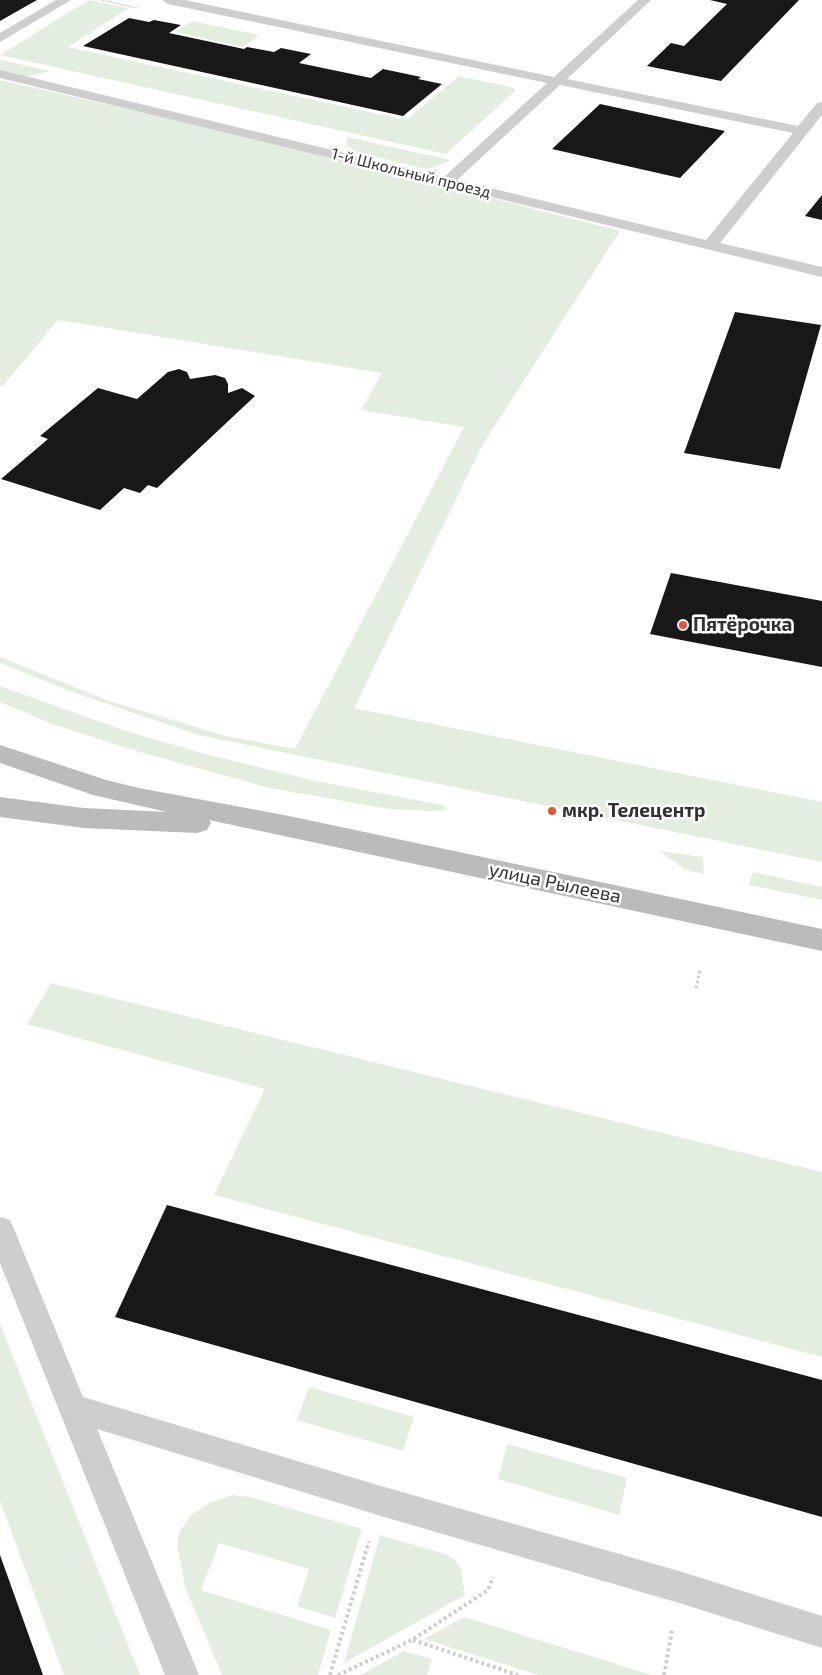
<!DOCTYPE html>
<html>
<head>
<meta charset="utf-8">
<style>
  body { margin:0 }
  canvas { display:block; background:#fff }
</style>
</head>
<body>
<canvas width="822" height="1675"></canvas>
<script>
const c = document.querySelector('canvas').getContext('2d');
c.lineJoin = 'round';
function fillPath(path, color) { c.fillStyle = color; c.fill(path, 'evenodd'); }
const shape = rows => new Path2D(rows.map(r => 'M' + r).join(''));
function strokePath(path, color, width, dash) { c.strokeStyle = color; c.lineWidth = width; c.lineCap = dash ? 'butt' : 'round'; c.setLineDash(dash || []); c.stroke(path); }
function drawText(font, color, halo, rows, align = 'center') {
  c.font = font + ' "Exo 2",sans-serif'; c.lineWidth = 5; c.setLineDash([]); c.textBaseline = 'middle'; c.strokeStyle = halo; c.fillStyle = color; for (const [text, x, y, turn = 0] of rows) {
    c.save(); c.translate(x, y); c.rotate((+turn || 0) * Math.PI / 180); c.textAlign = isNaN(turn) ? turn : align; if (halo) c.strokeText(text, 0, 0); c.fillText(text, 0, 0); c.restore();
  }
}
fillPath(shape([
  [89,0,129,8,68,47,406,120,459,76,511,87,516,90,446,154,0,55],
  [192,21,259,35,243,47,175,32],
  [0,60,50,71,25,77,0,73],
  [0,80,293,147,620,231,482,446,354,708,822,802,822,862,198,735,67,690,0,663,0,657,109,701,226,736,295,749,464,427,361,410,382,373,58,320,3,386,0,386],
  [347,137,451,160,432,168,421,168,357,152,347,146],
  [0,686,126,731,202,753,316,781,443,805,447,810,433,811,389,809,270,788,143,753,55,725,0,702],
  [659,851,703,857,704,874,686,870],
  [753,872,822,887,822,900,749,885],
  [51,983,822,1172,822,1357,214,1195,265,1089,27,1024],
  [0,1324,140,1675,64,1675,0,1501],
  [309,1387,414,1417,403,1451,297,1420],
  [507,1444,627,1478,619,1515,498,1479],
  [233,1495,250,1497,362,1529,335,1618,297,1606,309,1569,219,1543,201,1590,331,1630,318,1675,222,1675,185,1587,177,1545,179,1533,191,1515,211,1502],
  [380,1535,448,1555,454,1559,461,1569,465,1595,344,1663],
  [464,1617,652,1675,538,1675,424,1639],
  [404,1651,432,1659,427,1675,361,1675]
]), '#e4eee0');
fillPath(shape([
  [0,0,37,0,0,21],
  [710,0,799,0,721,81,647,66,671,43,684,46,727,4],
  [129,18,149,22,154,20,181,25,169,33,244,49,247,47,274,52,281,48,311,54,299,63,371,78,383,69,421,77,418,79,442,84,403,116,83,46],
  [600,104,725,131,680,178,552,149],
  [822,195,822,220,805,216],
  [735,312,821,325,780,469,684,453],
  [179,369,187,372,190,379,215,375,225,378,228,384,228,393,242,388,255,396,157,488,148,485,140,493,124,488,100,510,1,479,48,439,40,436,98,388,137,399,168,372],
  [671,573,822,601,822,667,650,634],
  [167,1205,822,1380,822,1517,115,1317],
  [0,1555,43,1675,0,1675]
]), '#181818');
strokePath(shape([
  [101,0,138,8]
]), '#cecece', 2, [1, 1]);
strokePath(shape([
  [696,988,700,970]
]), '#cecece', 3, [2.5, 2.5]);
strokePath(shape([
  [413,1640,518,1675],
  [330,1675,369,1541],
  [338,1675,412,1640,488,1590,493,1577],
  [664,1675,672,1630]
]), '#cecece', 4, [3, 3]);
fillPath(shape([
  [56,0,71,0,0,42,0,33,56,0],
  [162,0,185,0,554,77,638,0,651,0,567,79,798,126,817,103,822,102,822,115,720,243,822,267,822,277,0,78,0,70,444,177,547,83,168,4,162,0],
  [560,85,793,133,706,240,457,180,560,85],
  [0,1217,10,1220,14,1229,83,1397,381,1486,679,1571,822,1616,822,1648,679,1603,381,1516,97,1429,199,1675,165,1675,0,1263,0,1217]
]), '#cecece');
fillPath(shape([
  [0,745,106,780,139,788,289,816,822,929,822,951,209,820,211,823,207,830,197,833,84,828,0,817,0,797,84,808,167,812,93,795,0,763,0,745]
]), '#bbb');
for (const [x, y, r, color] of [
  [683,625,5,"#e75335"],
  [552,811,5,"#e75335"]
]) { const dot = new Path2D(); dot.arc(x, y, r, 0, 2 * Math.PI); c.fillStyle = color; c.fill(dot); strokePath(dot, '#fff', 2); }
drawText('16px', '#313131', '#fff', [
  ["1-й Школьный проезд",411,173,14]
]);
drawText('bold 19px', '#313131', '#fff', [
  ["Пятёрочка",693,625],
  ["мкр. Телецентр",562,811]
], 'left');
drawText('19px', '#313131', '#fff', [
  ["улица Рылеева",555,883,12]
]);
</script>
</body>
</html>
